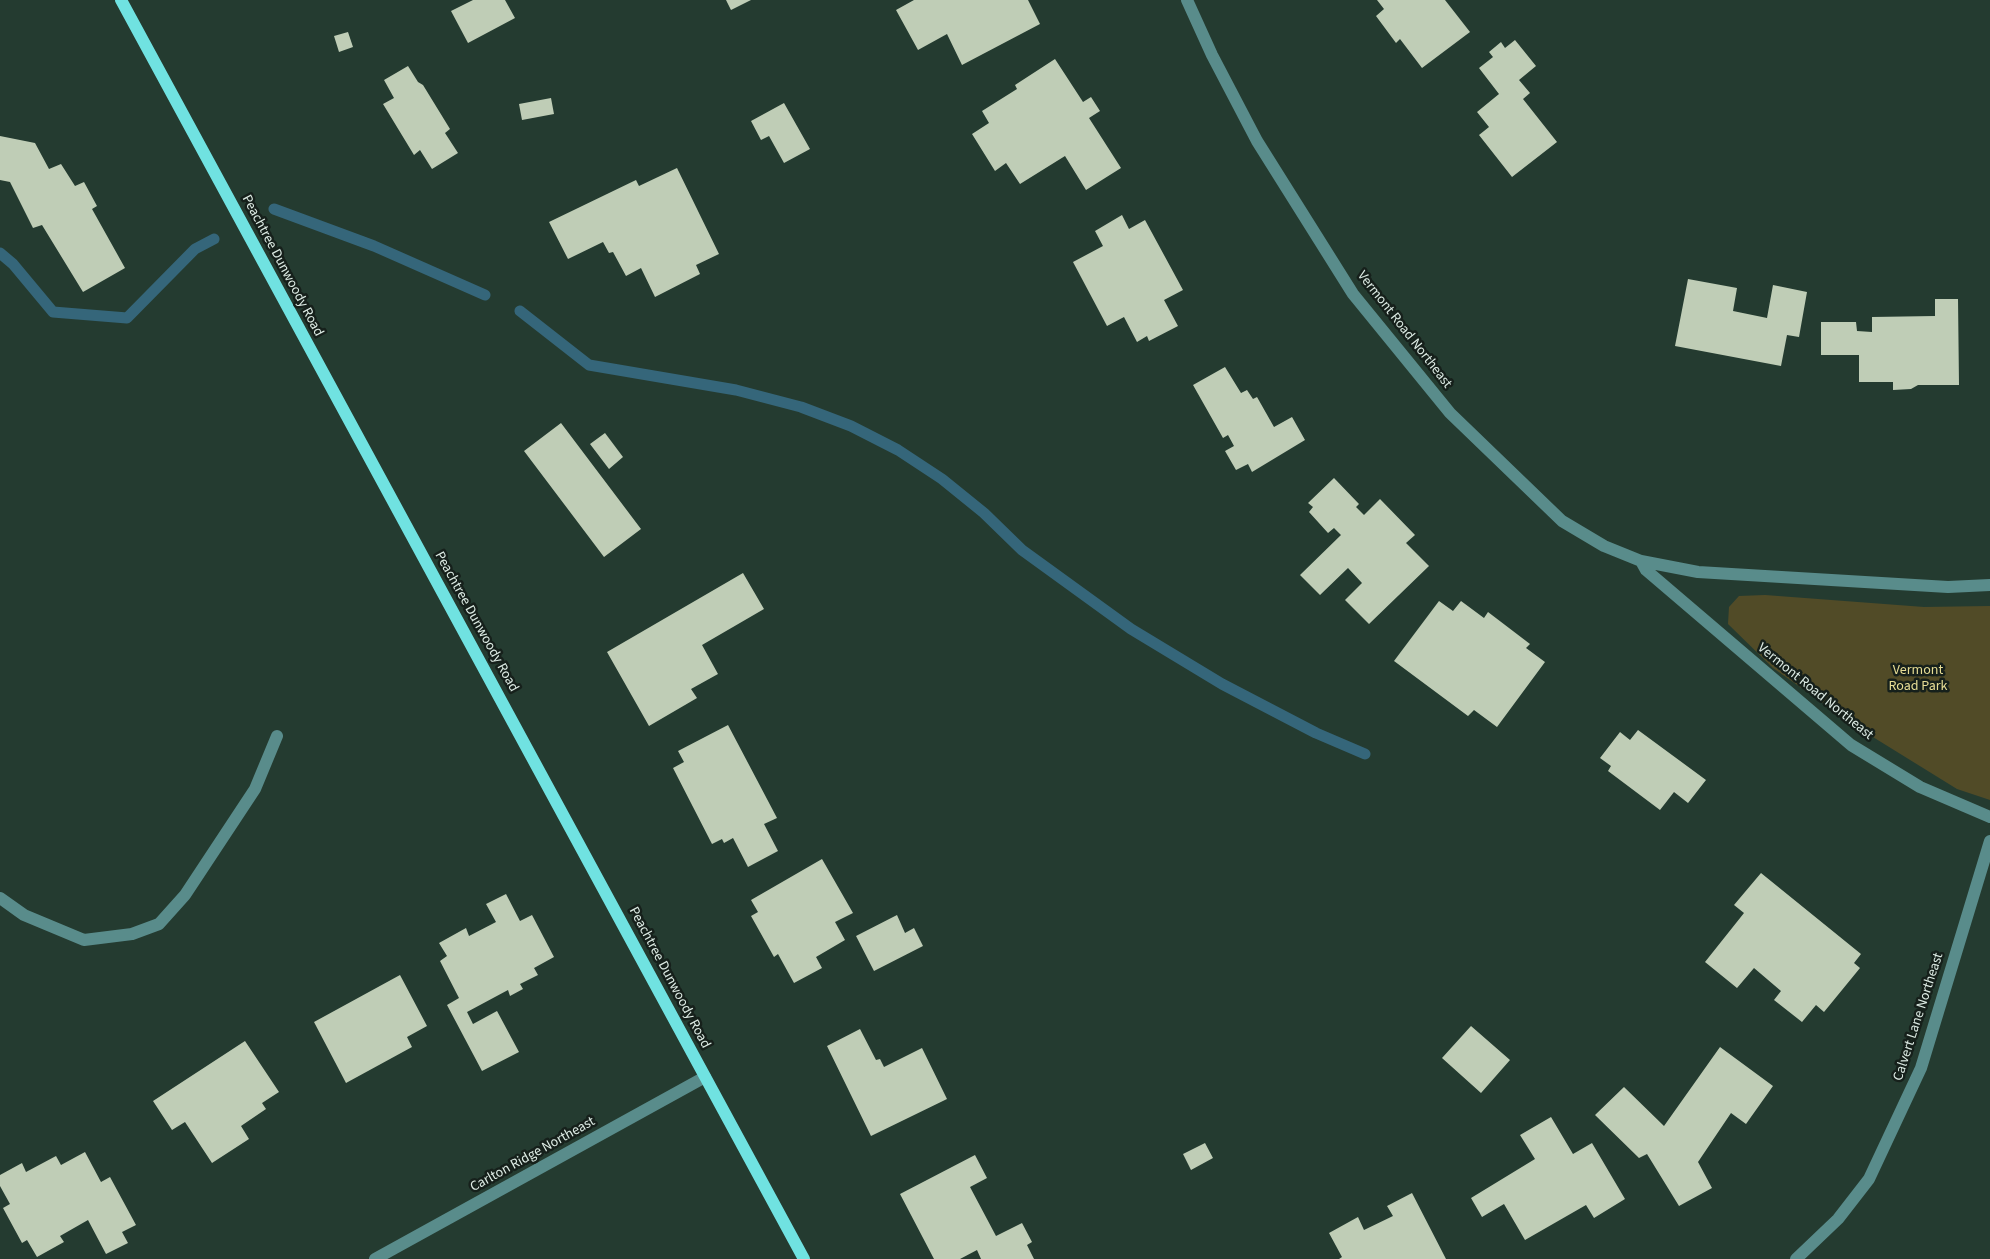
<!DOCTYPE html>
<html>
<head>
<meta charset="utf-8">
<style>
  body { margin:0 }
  canvas { display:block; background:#243b30 }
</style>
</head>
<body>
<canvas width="1990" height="1259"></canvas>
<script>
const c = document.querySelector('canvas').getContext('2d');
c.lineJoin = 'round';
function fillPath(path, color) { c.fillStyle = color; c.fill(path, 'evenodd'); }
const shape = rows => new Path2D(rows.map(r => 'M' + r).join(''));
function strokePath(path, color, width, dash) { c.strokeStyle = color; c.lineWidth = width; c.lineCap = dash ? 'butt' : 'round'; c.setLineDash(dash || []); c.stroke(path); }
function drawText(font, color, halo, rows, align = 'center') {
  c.font = font + ' "Source Sans 3",sans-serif'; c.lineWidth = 5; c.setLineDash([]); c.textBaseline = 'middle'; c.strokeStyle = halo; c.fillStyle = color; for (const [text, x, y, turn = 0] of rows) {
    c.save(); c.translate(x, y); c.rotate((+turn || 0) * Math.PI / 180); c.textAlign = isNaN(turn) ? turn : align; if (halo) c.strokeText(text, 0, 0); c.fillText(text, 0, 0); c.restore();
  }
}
fillPath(shape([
  [1765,595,1924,607,1990,606,1990,800,1957,789,1860,729,1773,668,1728,624,1729,607,1739,596]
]), '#514b27');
strokePath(shape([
  [274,209,374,246,485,295],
  [0,253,13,264,53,312,127,318,195,249,214,239],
  [520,311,589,365,736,390,801,407,851,426,898,450,942,479,984,513,1022,550,1131,629,1222,684,1316,733,1365,754]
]), '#35667a', 11);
fillPath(shape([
  [473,0,505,0,515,18,468,43,451,11],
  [726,0,751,0,731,10],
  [914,0,1028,0,1040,24,962,65,947,34,918,50,896,10],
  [1377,0,1445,0,1470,32,1422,68,1400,39,1396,43,1376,16,1384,9],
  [348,32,353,47,339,52,334,36],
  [1515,40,1536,66,1519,80,1530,93,1523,99,1557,142,1512,177,1479,135,1489,127,1477,112,1499,94,1479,68,1493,57,1489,52,1501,42,1505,48],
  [1055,59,1083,102,1091,97,1100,111,1089,118,1121,168,1086,190,1065,156,1020,184,1006,163,995,171,972,134,989,123,982,111,1017,89,1015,85],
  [408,66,418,82,423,85,450,129,445,133,458,153,432,169,420,150,414,155,383,104,394,98,384,80],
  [551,98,554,114,522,120,519,104],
  [784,103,810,149,784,163,769,136,761,140,751,121],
  [0,136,35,143,49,169,61,164,75,186,84,182,97,206,92,209,125,268,83,292,42,225,33,228,10,182,0,180],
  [677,168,719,254,696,265,700,274,655,297,641,268,626,276,613,252,609,253,603,242,568,259,549,222,636,180,639,186],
  [1122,215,1129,229,1145,220,1183,290,1164,300,1178,326,1149,341,1147,336,1137,342,1124,317,1107,326,1073,262,1103,246,1095,231],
  [1688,279,1737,288,1733,311,1767,318,1773,285,1807,292,1799,337,1787,335,1781,366,1675,346],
  [1935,299,1958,299,1959,385,1918,385,1911,389,1893,390,1893,382,1859,382,1859,355,1821,355,1821,322,1856,322,1857,331,1872,332,1872,317,1935,316],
  [1225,367,1241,393,1247,390,1253,399,1257,397,1274,427,1292,417,1305,440,1252,472,1248,464,1236,470,1225,451,1234,446,1228,435,1223,438,1193,385],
  [561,423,641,529,604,557,524,451],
  [605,433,623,457,609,469,590,444],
  [1334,478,1359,504,1356,507,1364,515,1380,499,1415,535,1406,543,1429,566,1369,624,1345,600,1362,583,1348,568,1320,595,1300,575,1341,535,1334,528,1328,533,1309,512,1313,507,1308,503],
  [743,573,764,609,702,645,718,674,691,689,697,698,649,726,607,652],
  [1439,601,1453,611,1461,601,1484,618,1488,612,1530,644,1526,648,1545,662,1497,727,1474,710,1468,716,1394,661],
  [728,725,777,818,764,824,778,851,748,867,733,838,724,843,722,839,712,844,673,768,684,762,678,751],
  [1638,730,1706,780,1688,803,1674,792,1660,810,1608,771,1611,766,1600,758,1620,732,1630,740],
  [822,859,853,913,835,922,845,940,816,957,822,968,794,983,778,954,774,957,751,916,758,912,751,900],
  [1761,873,1861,954,1854,963,1860,968,1824,1012,1816,1005,1802,1022,1774,1000,1781,991,1754,968,1737,988,1705,962,1744,913,1734,905],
  [506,894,520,921,532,915,554,957,534,968,538,975,520,984,523,989,510,996,508,990,467,1012,473,1024,497,1011,519,1052,482,1071,447,1005,459,998,440,961,447,956,439,943,466,928,469,936,496,922,486,904],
  [897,915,905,933,914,928,923,946,874,971,856,936],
  [400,975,427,1026,407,1037,412,1047,346,1083,314,1022],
  [1471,1026,1510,1060,1481,1093,1442,1058],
  [860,1029,876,1060,880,1059,884,1067,922,1048,947,1099,871,1136,827,1046],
  [245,1041,279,1092,262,1103,266,1109,241,1126,249,1139,212,1163,185,1122,172,1130,153,1101],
  [1720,1047,1773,1086,1746,1124,1731,1113,1698,1162,1712,1188,1679,1206,1647,1154,1639,1158,1595,1115,1624,1087,1664,1126],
  [1551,1117,1573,1154,1592,1143,1625,1199,1594,1218,1586,1205,1525,1240,1504,1204,1482,1217,1471,1198,1535,1159,1520,1135],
  [1205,1143,1213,1158,1191,1170,1183,1154],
  [85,1152,101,1182,110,1177,136,1225,122,1232,128,1243,106,1254,88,1220,60,1236,64,1242,37,1257,27,1240,22,1243,3,1208,10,1204,0,1186,0,1175,22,1163,26,1172,56,1156,61,1165],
  [975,1155,987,1178,970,1187,996,1236,1022,1223,1032,1242,1027,1245,1034,1259,981,1259,977,1250,960,1259,934,1259,900,1194],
  [1412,1193,1446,1259,1339,1259,1342,1257,1329,1233,1358,1217,1364,1230,1393,1216,1387,1206]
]), '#bfcdb6');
strokePath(shape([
  [1187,0,1212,55,1257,141,1353,294,1450,413,1562,521,1604,546,1641,561,1646,570,1851,745,1920,787,1990,817],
  [1641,561,1698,572,1948,587,1990,585],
  [0,898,24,915,84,940,132,934,159,924,185,895,255,789,277,736],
  [375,1259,705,1077],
  [1796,1259,1838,1219,1869,1179,1921,1068,1990,841]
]), '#598c8b', 12);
strokePath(shape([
  [121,0,804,1259]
]), '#70e2e1', 12);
drawText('14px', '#deece5', '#16201b', [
  ["Peachtree Dunwoody Road",282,266,62],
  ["Vermont Road Northeast",1404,330,52],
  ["Peachtree Dunwoody Road",476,622,61],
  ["Vermont Road Northeast",1815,692,39],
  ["Peachtree Dunwoody Road",669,978,62],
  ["Calvert Lane Northeast",1919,1017,-72],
  ["Carlton Ridge Northeast",533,1155,-29]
]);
drawText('14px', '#e7dd95', '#16201b', [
  ["Vermont",1918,671],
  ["Road Park",1918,687]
]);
</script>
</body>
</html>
